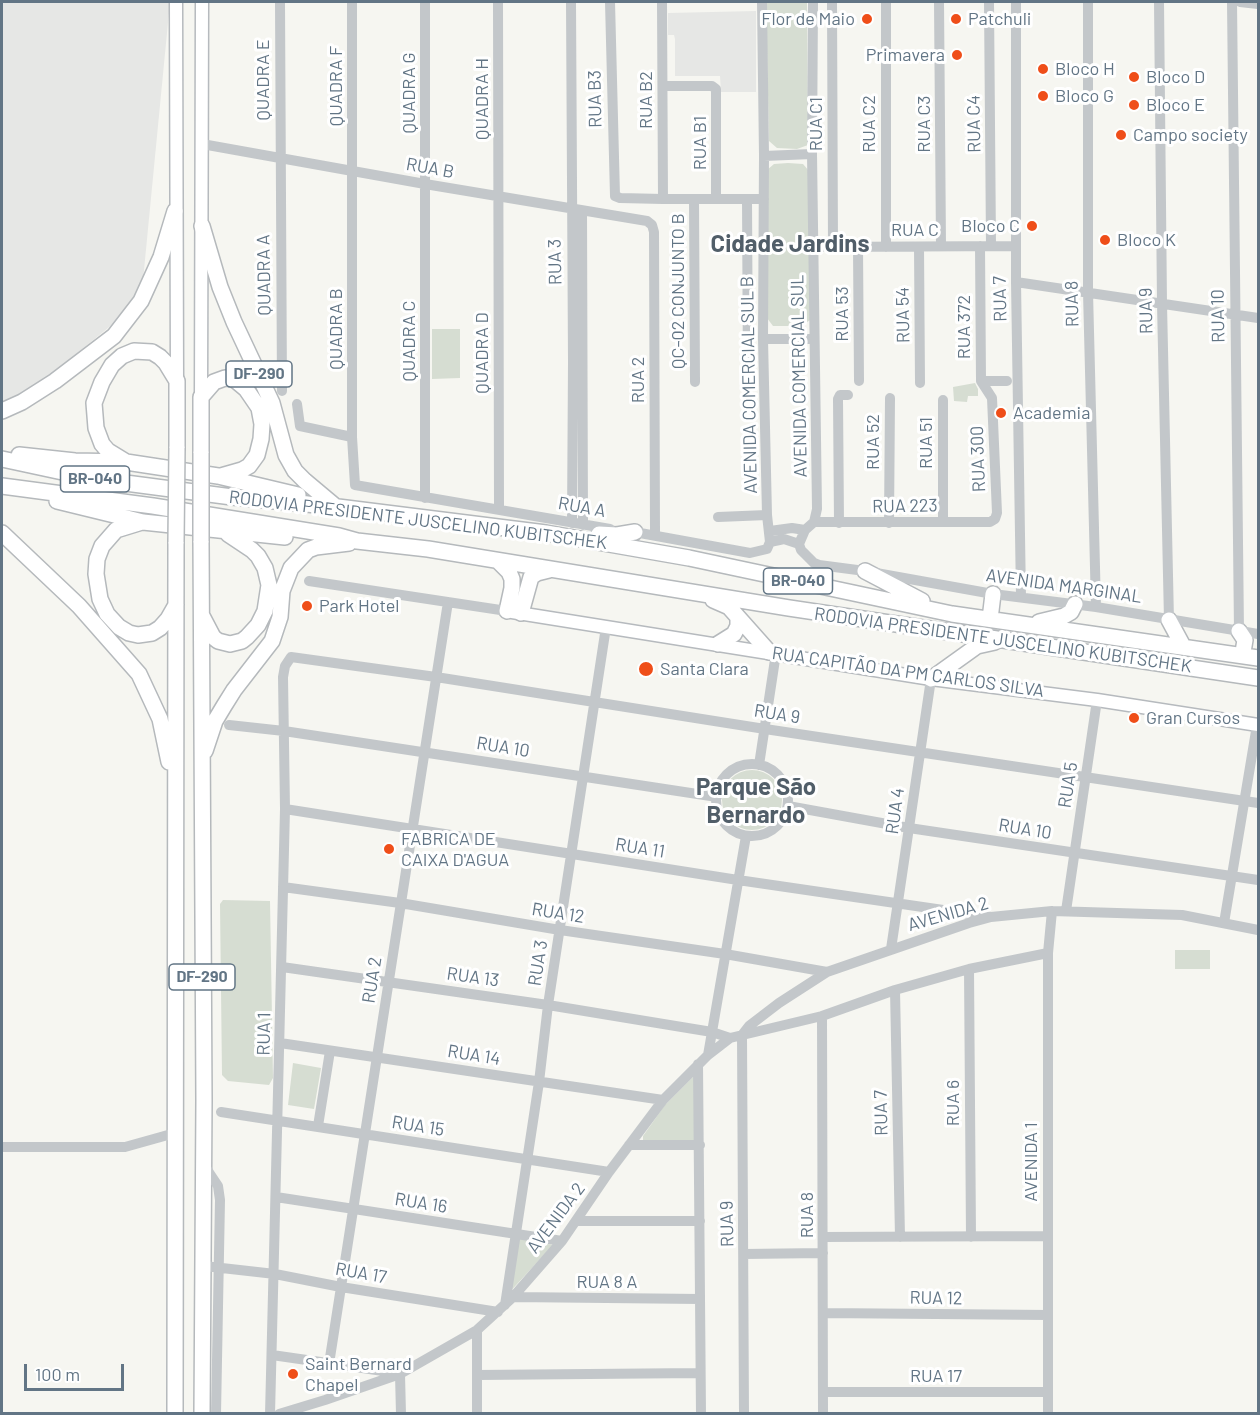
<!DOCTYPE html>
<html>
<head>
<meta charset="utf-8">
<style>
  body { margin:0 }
  #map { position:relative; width:1260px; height:1415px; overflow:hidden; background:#f6f6f1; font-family:Barlow,sans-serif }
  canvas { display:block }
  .frame { position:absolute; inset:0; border:3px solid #627585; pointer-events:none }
  .scale { position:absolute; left:24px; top:1364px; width:100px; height:27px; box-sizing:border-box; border:3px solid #627585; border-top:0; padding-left:8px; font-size:18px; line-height:21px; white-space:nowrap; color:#627585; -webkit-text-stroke:4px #fff; paint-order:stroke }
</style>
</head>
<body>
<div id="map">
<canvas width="1260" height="1415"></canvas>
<div class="frame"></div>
<div class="scale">100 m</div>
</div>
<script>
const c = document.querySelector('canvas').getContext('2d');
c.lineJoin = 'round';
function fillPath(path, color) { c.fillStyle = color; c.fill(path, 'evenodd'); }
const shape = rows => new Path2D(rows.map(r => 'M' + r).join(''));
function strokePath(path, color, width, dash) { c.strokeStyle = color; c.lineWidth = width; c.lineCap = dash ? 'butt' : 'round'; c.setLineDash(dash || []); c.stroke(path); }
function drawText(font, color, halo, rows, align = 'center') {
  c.font = font + ' Barlow,sans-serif'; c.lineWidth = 6; c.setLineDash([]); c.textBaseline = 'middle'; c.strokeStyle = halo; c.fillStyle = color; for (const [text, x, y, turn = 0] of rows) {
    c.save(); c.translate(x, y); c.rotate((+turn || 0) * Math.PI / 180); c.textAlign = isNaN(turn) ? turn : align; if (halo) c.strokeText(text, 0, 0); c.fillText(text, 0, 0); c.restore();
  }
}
fillPath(shape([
  [2,2,170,2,141,301,10,408,2,406],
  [756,11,756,92,721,92,720,76,675,76,675,39,674,35,668,35,668,13]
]), '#e6e7e5');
fillPath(shape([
  [766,2,807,2,808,145,797,149,777,148,769,141],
  [788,163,803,164,809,171,810,320,802,326,773,326,767,318,767,170,774,164],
  [432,329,460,329,460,378,432,379],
  [975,383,978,389,978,396,968,396,967,402,954,401,953,387],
  '722 800a30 30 0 1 1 60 0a30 30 0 1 1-60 0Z',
  [223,900,270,901,273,1078,269,1085,228,1081,222,1075,220,904],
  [1175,950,1210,950,1210,969,1175,969],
  [293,1063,321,1068,314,1109,288,1105],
  [694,1076,695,1140,643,1141,643,1136,665,1105],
  [516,1238,553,1245,507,1295]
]), '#d6ddd2');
const major = shape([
  [176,2,177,381],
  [201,397,202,2],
  [512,612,931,679,1097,700,1258,725]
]);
const highway = shape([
  [202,226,220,287,234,322,272,403,286,455,295,471,305,481,336,507],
  [2,411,22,402,55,381,114,336,141,301,161,257,175,211],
  [201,453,201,397,214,382,225,378,234,379,246,389,259,408,262,424,261,439,257,455,249,466,242,470,221,476],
  [19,455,75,461,126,462,218,476,298,495],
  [2,459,95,479,232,497,338,507,546,533,689,558,952,614,1258,658],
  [126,462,108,451,102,444,96,428,94,403,102,382,112,365,122,356,134,351,152,352,160,357,166,363,177,381,177,448],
  [2,486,153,506,339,536,357,541,428,549,789,608,1258,678],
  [57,501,143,522,285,537],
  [142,522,116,530,102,546,97,559,96,574,100,599,107,614,119,627,129,633,138,635,152,633,160,628,168,619,176,605],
  [2,533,79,606,139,674,160,719,169,762],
  [599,534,617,535,635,532],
  [201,541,204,1100,202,1414],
  [498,561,509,572,512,579,512,588,507,611],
  [865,571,922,601],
  [713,600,729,607,769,652],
  [521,613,531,577,537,573,549,570],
  [202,616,213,637,218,641,230,644,242,641,247,637,258,625,265,611,269,585,265,568,258,556,252,550,228,534],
  [990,619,993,594],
  [1169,620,1183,646],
  [1039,622,1064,616,1071,612,1075,604],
  [1239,631,1245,640,1243,652],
  [718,644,734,634,738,626,738,618],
  [931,679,977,646,995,642],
  [205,751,215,721,224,706,234,690,272,641,280,617,282,591,291,568,308,550,316,547,349,543],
  [175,1414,176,542]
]);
strokePath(major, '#b6babe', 15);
strokePath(highway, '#b5b9bc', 18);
strokePath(shape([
  [280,2,282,391],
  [352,2,352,437,355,485,610,529],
  [498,2,499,509],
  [571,2,573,362,572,523],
  [610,2,615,196,620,198,663,199,764,199],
  [662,2,663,199],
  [813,2,812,154,817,509,814,522,805,530,799,544,801,550,814,563,819,565,865,571,993,594,1096,607,1258,634],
  [832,2,833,247],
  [886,2,886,247],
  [939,2,941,246],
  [989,2,991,246],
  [1016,2,1016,282,1021,597],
  [1088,2,1088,292,1096,607],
  [1159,2,1162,304,1169,620],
  [1232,2,1239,631],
  [1240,2,1258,4],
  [663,86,712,86,716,89,716,199],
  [202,144,425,184,647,221,652,225,654,232,655,535],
  [764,156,812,154],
  [694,199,695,382],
  [747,199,748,384],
  [582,211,583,525],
  [980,246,981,381,1007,381],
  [814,247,1016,246],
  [858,247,859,381],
  [919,247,920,383],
  [1016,282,1258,318],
  [763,339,814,339],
  [943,400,943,522],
  [297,404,300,426,352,437],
  [425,498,425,2],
  [718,517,767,515],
  [814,522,990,522,995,519,997,513,992,398,981,381],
  [839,523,838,399,840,395,848,395],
  [889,523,890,398],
  [629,531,750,553,767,549,770,542,767,515,763,339,764,156,762,2],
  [770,531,792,528,805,530],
  [770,542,784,539,799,544],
  [309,581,507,611],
  [229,725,284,731,717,797],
  '716 800a36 36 0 1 1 72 0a36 36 0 1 1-72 0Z',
  [759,765,776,653],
  [788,806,909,828,1258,880],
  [285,809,738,880,991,917],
  [283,887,400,903,560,930,725,954,827,972],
  [1066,911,1097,700],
  [1224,923,1257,725],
  [891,949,931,679],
  [282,967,548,1005,712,1032,730,1038],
  [969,969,971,1237],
  [895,990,900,1237],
  [822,1016,823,1414],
  [742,1035,749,1026,779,1003,827,972,969,923,991,917,1052,911,1182,915,1258,930],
  [742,1035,744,1414],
  [280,1043,663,1100],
  [708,1055,746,836],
  [698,1064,701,1414],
  [221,1112,609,1172],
  [318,1126,330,1051],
  [629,1145,700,1145],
  [2,1147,125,1147,175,1133],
  [204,1165,218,1186,220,1200,216,1414],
  [276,1197,562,1241],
  [577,1221,700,1221],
  [823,1237,1047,1236],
  [744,1254,823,1253],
  [204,1266,275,1274,341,1287,498,1312],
  [513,1297,700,1299],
  [505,1305,539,1082,548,1005,606,627],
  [823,1313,1048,1315],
  [272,1355,397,1373],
  [329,1364,448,602],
  [400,1374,401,1414],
  [477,1375,700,1373],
  [823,1392,1048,1392],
  [270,1414,285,809,283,677,285,666,291,657,436,677,765,729,1258,803],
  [279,1414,325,1400,400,1374,477,1330,513,1297,562,1241,609,1172,663,1100,708,1055,730,1038,822,1016,895,990,969,969,1048,953],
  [477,1414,477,1330],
  [1048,1414,1048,953,1052,911]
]), '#c3c7ca', 10);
strokePath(major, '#fff', 12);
strokePath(highway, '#fff', 15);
const highwayBridge = shape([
  [201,453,201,541],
  [176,542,177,448]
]);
strokePath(highwayBridge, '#b5b9bc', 18, []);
strokePath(highwayBridge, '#fff', 15);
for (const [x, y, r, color] of [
  [867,19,6,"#ef4e19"],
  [956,19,6,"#ef4e19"],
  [957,55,6,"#ef4e19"],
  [1043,69,6,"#ef4e19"],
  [1134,77,6,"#ef4e19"],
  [1043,96,6,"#ef4e19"],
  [1134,105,6,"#ef4e19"],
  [1121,135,6,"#ef4e19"],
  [1032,226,6,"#ef4e19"],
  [1105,240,6,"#ef4e19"],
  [1001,413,6,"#ef4e19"],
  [307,606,6,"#ef4e19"],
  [646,669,8,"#ef4e19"],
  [1134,718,6,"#ef4e19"],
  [389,849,6,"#ef4e19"],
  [293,1374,6,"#ef4e19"]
]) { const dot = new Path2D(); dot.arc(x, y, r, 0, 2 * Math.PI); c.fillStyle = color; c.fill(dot); strokePath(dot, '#fff', 2); }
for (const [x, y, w] of [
  [259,374,66],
  [95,479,69],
  [798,581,69],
  [202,977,66]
]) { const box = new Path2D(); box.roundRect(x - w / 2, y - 13, w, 26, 4.5); c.fillStyle = '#fff'; c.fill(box); strokePath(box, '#627585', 1.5); }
drawText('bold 16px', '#627585', null, [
  ["DF-290",259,374],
  ["BR-040",95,479],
  ["BR-040",798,581],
  ["DF-290",202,977]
]);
drawText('18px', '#627585', '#fff', [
  ["Flor de Maio",855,19,"right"],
  ["Patchuli",968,19],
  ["Primavera",945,55,"right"],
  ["Bloco H",1055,69],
  ["Bloco D",1146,77],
  ["Bloco G",1055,96],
  ["Bloco E",1146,105],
  ["Campo society",1133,135],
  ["Bloco C",1020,226,"right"],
  ["Bloco K",1117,240],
  ["Academia",1013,413],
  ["Park Hotel",319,606],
  ["Santa Clara",660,669],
  ["Gran Cursos",1146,718],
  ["FABRICA DE",401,839],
  ["CAIXA D'AGUA",401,860],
  ["Saint Bernard",305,1364],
  ["Chapel",305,1385]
], 'left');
drawText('18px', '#627585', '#fff', [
  ["QUADRA E",263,80,-90],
  ["QUADRA F",336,86,-90],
  ["QUADRA G",409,93,-90],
  ["QUADRA H",482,99,-90],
  ["RUA B3",595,99,-91],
  ["RUA B2",646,100,-90],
  ["RUA C1",816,124,-90],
  ["RUA C2",869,124,-90],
  ["RUA C3",924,124,-90],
  ["RUA C4",974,124,-91],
  ["RUA B1",700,143,-90],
  ["RUA B",430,168,10],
  ["RUA C",915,230],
  ["RUA 3",555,262,-91],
  ["QUADRA A",264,275,-91],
  ["QC-02 CONJUNTO B",678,291,-90],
  ["RUA 7",1000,299,-91],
  ["RUA 8",1072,304,-91],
  ["RUA 9",1146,311,-91],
  ["RUA 53",842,314,-90],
  ["RUA 54",903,315,-91],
  ["RUA 10",1218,316,-91],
  ["RUA 372",964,327,-90],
  ["QUADRA B",336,329,-90],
  ["QUADRA C",409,341,-90],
  ["QUADRA D",482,353,-90],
  ["AVENIDA COMERCIAL SUL",799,376,-91],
  ["RUA 2",638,380,-90],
  ["AVENIDA COMERCIAL SUL B",749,385,-91],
  ["RUA 52",873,442,-90],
  ["RUA 51",926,443,-90],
  ["RUA 300",978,459,-92],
  ["RUA 223",905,506,-1],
  ["RUA A",582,507,10],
  ["RODOVIA PRESIDENTE JUSCELINO KUBITSCHEK",418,520,7],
  ["AVENIDA MARGINAL",1064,586,8],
  ["RODOVIA PRESIDENTE JUSCELINO KUBITSCHEK",1003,640,8],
  ["RUA CAPITÃO DA PM CARLOS SILVA",908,672,8],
  ["RUA 9",777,714,9],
  ["RUA 10",503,747,9],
  ["RUA 5",1068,785,-81],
  ["RUA 4",895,811,-82],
  ["RUA 10",1025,829,9],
  ["RUA 11",640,848,9],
  ["RUA 12",558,913,9],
  ["AVENIDA 2",948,914,-16],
  ["RUA 3",538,963,-81],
  ["RUA 13",473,977,8],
  ["RUA 2",372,980,-81],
  ["RUA 1",264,1034,-89],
  ["RUA 14",474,1055,9],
  ["RUA 6",953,1103,-90],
  ["RUA 7",881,1113,-91],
  ["RUA 15",418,1126,9],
  ["AVENIDA 1",1031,1162,-90],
  ["RUA 16",421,1203,9],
  ["RUA 8",807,1215,-90],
  ["AVENIDA 2",556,1218,-53],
  ["RUA 9",727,1224,-91],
  ["RUA 17",361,1273,10],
  ["RUA 8 A",607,1282],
  ["RUA 12",936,1298,1],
  ["RUA 17",936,1376]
]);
drawText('bold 24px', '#515e69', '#fff', [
  ["Cidade Jardins",790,244],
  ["Parque São",756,787],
  ["Bernardo",756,815]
]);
</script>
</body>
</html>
